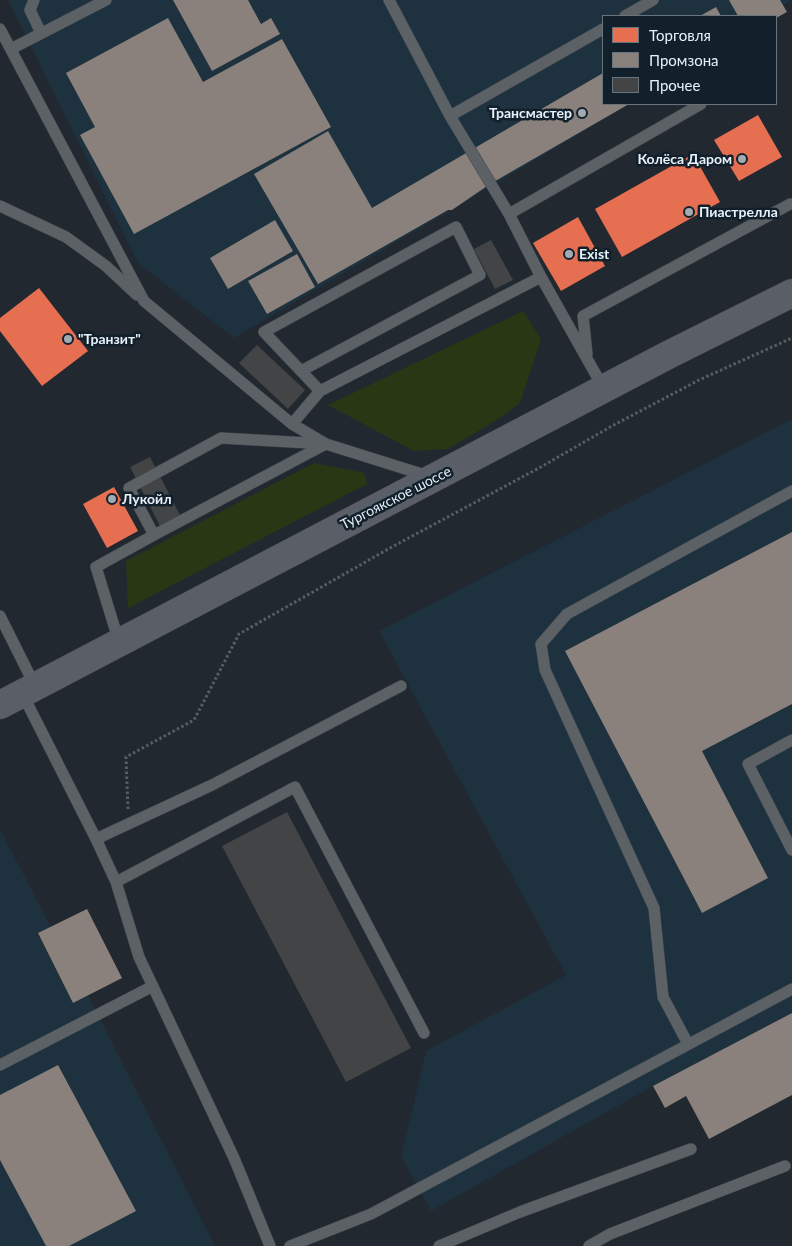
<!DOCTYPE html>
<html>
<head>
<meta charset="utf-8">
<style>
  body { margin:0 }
  #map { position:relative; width:792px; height:1246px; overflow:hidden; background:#21282f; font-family:Lato,sans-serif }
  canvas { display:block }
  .legend { position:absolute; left:602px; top:15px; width:175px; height:90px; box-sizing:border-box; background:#11202b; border:1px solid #67747d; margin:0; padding:6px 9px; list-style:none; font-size:15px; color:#e8f1f9 }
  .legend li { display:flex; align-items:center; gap:10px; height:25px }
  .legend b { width:25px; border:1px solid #67747d }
</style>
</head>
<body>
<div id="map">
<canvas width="792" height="1246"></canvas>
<ul class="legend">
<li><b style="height:14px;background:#e76f51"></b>Торговля</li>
<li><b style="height:14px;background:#8a817c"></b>Промзона</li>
<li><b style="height:14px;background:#424446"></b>Прочее</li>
</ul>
</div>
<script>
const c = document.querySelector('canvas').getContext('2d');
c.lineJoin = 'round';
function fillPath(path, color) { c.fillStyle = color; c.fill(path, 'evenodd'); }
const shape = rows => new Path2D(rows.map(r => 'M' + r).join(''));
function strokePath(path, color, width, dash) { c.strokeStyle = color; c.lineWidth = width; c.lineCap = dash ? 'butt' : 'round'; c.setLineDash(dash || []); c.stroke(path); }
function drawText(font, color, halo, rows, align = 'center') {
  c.font = font + ' Lato,sans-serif'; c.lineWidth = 5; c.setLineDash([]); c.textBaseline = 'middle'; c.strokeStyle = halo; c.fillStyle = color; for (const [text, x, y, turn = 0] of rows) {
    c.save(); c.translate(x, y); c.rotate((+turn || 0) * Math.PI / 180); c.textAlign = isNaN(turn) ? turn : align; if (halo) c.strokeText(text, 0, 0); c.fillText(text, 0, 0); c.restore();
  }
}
fillPath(shape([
  [8,0,792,0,768,16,603,16,603,104,630,104,234,338,138,263],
  [792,419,792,1013,653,1086,431,1211,401,1156,426,1051,566,975,379,631],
  [0,829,51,927,38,934,73,1003,88,995,215,1246,0,1246]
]), '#1e313f');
fillPath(shape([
  [523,311,541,339,520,403,498,419,448,449,414,451,328,405],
  [314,463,364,473,367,484,128,608,126,561]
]), '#283815');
fillPath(shape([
  [758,115,782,157,739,181,714,140],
  [693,154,720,202,622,257,595,209],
  [578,217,605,266,561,291,533,243],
  [39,288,88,351,42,386,0,331,0,318],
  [114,487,138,531,107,548,83,504]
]), '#e76f51');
fillPath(shape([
  [173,0,248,0,261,24,271,18,280,34,212,71],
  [729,0,780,0,787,12,776,18,776,16,738,16],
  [716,7,721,16,700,16],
  [168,18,203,82,282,39,331,127,134,234,80,135,95,127,66,73],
  [603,73,603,104,629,104,490,184,452,210,448,210,318,284,254,174,328,131,372,208],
  [275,220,293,251,228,289,210,258],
  [297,254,315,287,267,314,248,281],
  [792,532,792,704,702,751,768,878,702,913,565,651],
  [87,909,122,978,73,1003,38,933],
  [792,1013,792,1095,709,1139,686,1096,665,1108,653,1086],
  [58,1065,136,1211,69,1246,46,1246,0,1160,0,1095]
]), '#8a817c');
fillPath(shape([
  [491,240,513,280,495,289,474,249],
  [257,345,305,390,288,409,239,363],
  [150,457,183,521,163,532,130,467],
  [287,812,411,1048,346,1082,222,846]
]), '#424446');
const service = shape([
  [34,0,30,10,41,33],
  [389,0,450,116],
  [625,16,653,0],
  [0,29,144,301,292,424,326,444],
  [11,49,106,0],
  [0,206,66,237,106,266,137,295],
  [509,214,450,116,603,29],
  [587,354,583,316,790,204],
  [301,371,480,275,456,227,264,332,320,391],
  [604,389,541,277,509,214,701,104],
  [292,424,320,391,541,277],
  [154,535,324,445],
  [0,616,35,686],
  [119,642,96,567,154,535,129,488,221,438,326,444,428,476],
  [22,693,96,839,116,882,139,957,234,1158,270,1246],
  [792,740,748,764,792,850],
  [96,839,212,785,401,686],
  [116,882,295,787,424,1033],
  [688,1044,663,997,654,908,545,670,541,644,567,614,792,491],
  [0,1065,153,986],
  [290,1246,371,1214,792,989],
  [439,1246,520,1212,691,1149],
  [589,1246,610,1234,785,1166]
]);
const primary = shape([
  [0,705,668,355,792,293]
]);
strokePath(service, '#3f464c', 12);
strokePath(primary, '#3f464c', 29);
strokePath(shape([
  [128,809,126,757,194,720,239,634,390,548,539,468,612,426,699,380,792,338]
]), '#585e62', 3, [2.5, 2.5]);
strokePath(service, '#5b6165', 11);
strokePath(primary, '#5a5e66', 28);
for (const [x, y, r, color] of [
  [582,113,5,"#a2abb2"],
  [742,159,5,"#a2abb2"],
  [689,212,5,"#a2abb2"],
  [569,254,5,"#a2abb2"],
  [68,339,5,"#a2abb2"],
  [112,499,5,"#a2abb2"]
]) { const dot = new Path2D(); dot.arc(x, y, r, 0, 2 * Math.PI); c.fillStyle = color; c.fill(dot); strokePath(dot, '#11202b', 2); }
drawText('bold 14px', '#e8f1f9', '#11202b', [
  ["Трансмастер",572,113,"right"],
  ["Колёса Даром",732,159,"right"],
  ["Пиастрелла",699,212],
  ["Exist",579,254],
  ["\"Транзит\"",78,339],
  ["Лукойл",122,499]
], 'left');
drawText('14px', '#e8f1f9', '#11202b', [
  ["Тургоякское шоссе",396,498,-27]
]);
</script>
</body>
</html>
